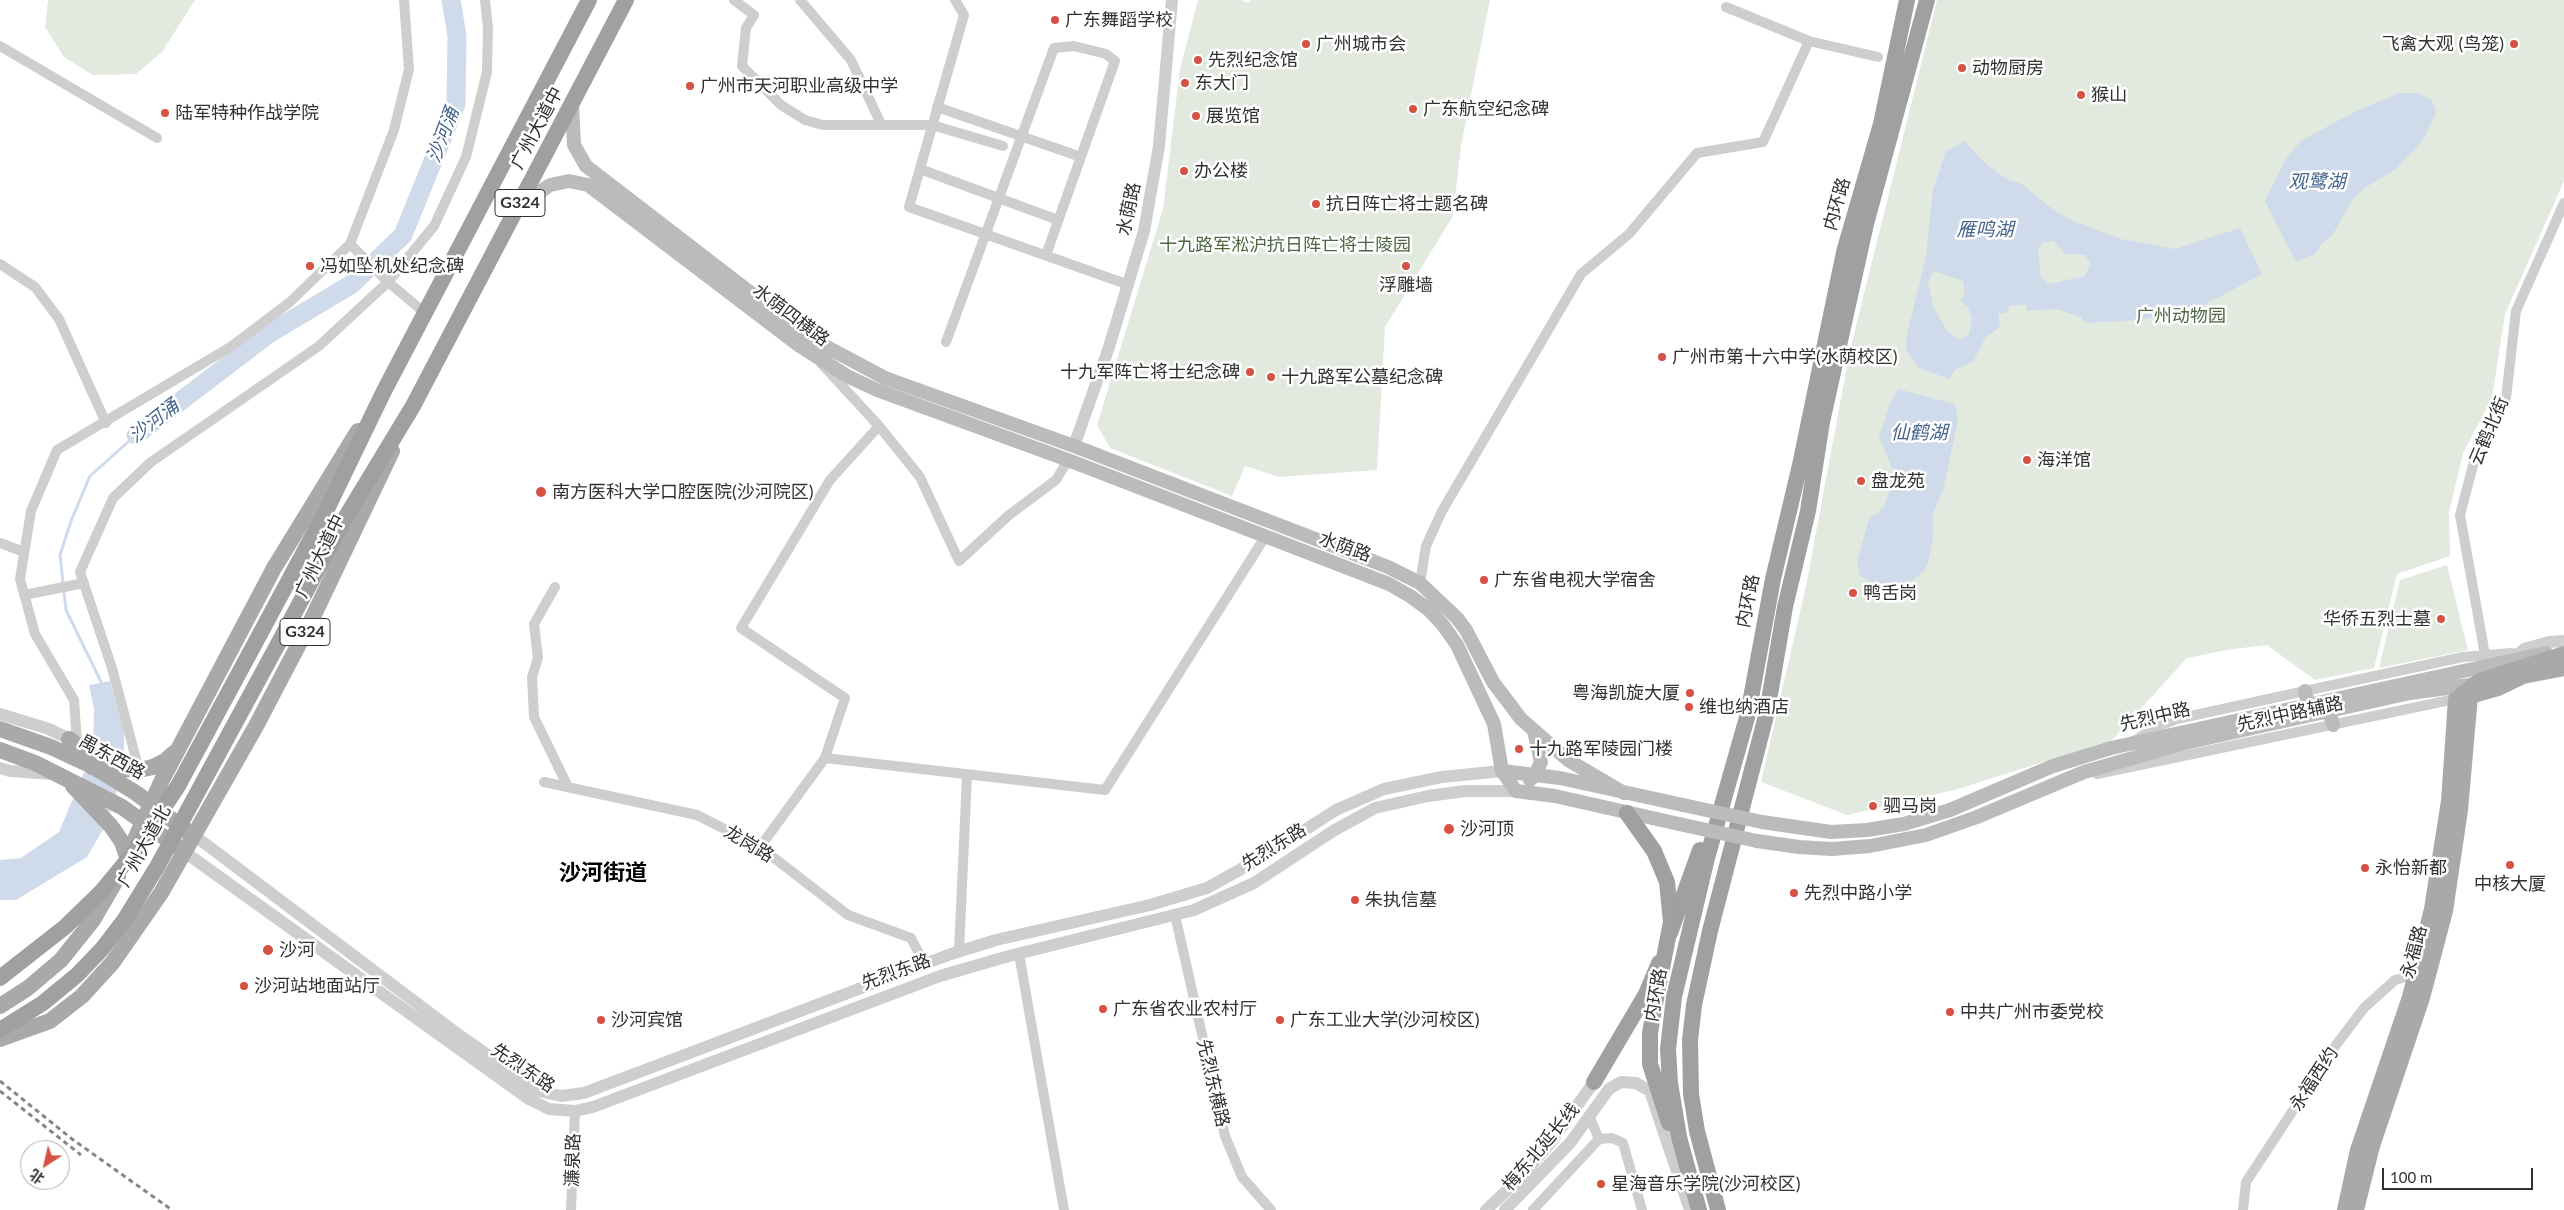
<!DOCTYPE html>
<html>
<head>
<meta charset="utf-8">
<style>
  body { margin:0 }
  #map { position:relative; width:2564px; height:1210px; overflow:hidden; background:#fff; font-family:Lato,"Noto Sans SC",sans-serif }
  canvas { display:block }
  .north { position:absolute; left:20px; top:1140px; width:50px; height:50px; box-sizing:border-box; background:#fff; border:1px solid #adadad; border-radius:50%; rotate:215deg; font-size:14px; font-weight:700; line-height:20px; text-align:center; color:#313131 }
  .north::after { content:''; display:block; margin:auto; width:18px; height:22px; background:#d75044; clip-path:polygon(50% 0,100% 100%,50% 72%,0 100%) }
  .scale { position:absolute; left:2382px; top:1168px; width:151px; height:22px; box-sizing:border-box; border:2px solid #313131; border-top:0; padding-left:6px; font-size:15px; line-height:18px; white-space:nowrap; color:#313131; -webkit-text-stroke:4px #fff; paint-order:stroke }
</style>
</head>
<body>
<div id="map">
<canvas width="2564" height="1210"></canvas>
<div class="north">北</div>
<div class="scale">100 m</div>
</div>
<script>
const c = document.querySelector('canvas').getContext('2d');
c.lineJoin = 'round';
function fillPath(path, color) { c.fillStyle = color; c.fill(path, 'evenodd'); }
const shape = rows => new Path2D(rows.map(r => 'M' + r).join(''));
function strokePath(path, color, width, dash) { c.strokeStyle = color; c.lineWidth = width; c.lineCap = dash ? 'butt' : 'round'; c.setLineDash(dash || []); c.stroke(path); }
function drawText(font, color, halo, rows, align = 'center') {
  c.font = font + ' Lato,"Noto Sans SC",sans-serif'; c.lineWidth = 5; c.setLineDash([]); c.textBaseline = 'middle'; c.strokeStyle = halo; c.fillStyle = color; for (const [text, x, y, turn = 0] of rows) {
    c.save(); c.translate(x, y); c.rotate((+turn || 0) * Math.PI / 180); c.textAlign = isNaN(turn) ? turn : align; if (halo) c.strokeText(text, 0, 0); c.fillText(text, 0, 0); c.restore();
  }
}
fillPath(shape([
  [48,0,195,0,162,52,136,74,93,75,64,57,45,27],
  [1198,0,1241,0,1249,3,1250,0,1490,0,1461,146,1453,216,1385,327,1377,470,1279,477,1245,466,1232,496,1110,448,1097,425,1163,209,1180,69],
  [1937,0,2564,0,2564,181,2505,314,2492,398,2463,453,2449,513,2450,556,2397,574,2374,668,2315,680,2267,645,2226,650,2187,658,2112,740,1958,789,1847,815,1761,782,1806,586,1850,350],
  [2447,565,2468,650,2379,668,2400,580]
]), '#e2e9de');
fillPath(shape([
  [2399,93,2419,93,2432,100,2436,112,2424,139,2396,169,2363,189,2352,200,2332,236,2322,243,2315,254,2296,262,2265,201,2285,160,2301,141,2354,112],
  [1964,141,1985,163,2008,180,2022,184,2055,211,2076,222,2121,239,2175,249,2240,228,2262,274,2193,311,2138,320,2085,323,2081,317,2055,309,2027,311,2026,304,2009,306,2008,312,1998,314,2000,327,1985,338,1973,362,1955,370,1949,379,1919,368,1906,350,1907,334,1926,257,1933,190,1946,151],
  [2053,241,2066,254,2085,255,2091,264,2085,276,2048,284,2041,278,2038,251,2043,243],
  [1934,271,1963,281,1965,292,1960,301,1968,307,1972,319,1969,334,1960,340,1947,331,1933,306,1928,282],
  [1898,389,1955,404,1958,420,1943,490,1933,513,1933,537,1928,562,1923,572,1911,581,1888,585,1870,582,1860,576,1857,562,1869,519,1884,507,1891,485,1893,470,1879,437,1890,403],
  [110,681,124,732,124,753,116,795,105,826,87,857,16,900,0,900,0,860,21,858,59,832,93,751,94,709,89,685]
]), '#cfdbea');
strokePath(shape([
  [103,686,66,610,60,555,71,521,90,476,136,435]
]), '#cfdbea', 3);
strokePath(shape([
  [136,435,270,333,352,284,403,235,456,104,457,36,451,0]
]), '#cfdbea', 19);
strokePath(shape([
  [734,0,754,15,746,28,742,66,781,105,805,120,823,125,932,125,1003,146],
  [800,0,851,60,881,124],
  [955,0,964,15,909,207,1129,285],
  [1726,7,1809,41,1878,57],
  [0,46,157,138],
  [937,107,1081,157],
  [920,169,1058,220],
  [350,244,388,282,425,313],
  [0,264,35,287,59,319,106,423],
  [946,342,1054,48,1074,46,1106,54,1115,61,1046,255],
  [821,363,879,426,920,477,959,561,1009,515,1056,480,1068,460],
  [0,543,24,552],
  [1420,583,1426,546,1442,511,1581,274,1629,234,1697,153,1763,142,1809,41],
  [555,587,534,624,538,658,532,677,534,717,568,787],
  [24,595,84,583],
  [2487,666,2460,515,2476,454,2506,398,2516,311,2564,203],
  [2134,741,2156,727,2177,719,2305,691,2463,657,2511,653,2527,656],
  [77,743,74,700,35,634,20,579,31,511,57,450,232,346,290,302,350,244,394,130,409,69,404,0],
  [825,758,845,698,741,628,830,480,879,426],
  [139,770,112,668,80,572,113,498,151,462,319,346,388,282,434,226,466,157,487,72,488,28,485,0],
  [2097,774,2460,698],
  [544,782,697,815,760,847,848,915,911,938,924,963],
  [760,847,825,758,1105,790,1265,537],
  [1175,915,1225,1136,1242,1177,1271,1210],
  [959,951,967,775],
  [1019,954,1064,1210],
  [1589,1116,1599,1139],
  [571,1210,575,1111],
  [1533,1210,1599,1139,1612,1138,1623,1143,1642,1210],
  [2243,1210,2246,1182,2336,1045,2364,1008,2395,980,2416,974]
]), '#cecece', 10);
strokePath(shape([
  [1074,446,1109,347,1144,231,1159,146,1172,0],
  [2518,666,2519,654,2524,649,2549,642,2564,641],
  [0,714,49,729,124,766],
  [0,768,10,771,52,774],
  [195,836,459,1035,539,1091,561,1096,584,1093,951,954,996,940,1150,905,1207,888,1261,858,1336,810,1384,789,1442,777,1502,771],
  [186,853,529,1099,549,1109,575,1111,593,1107,940,976,1009,956,1194,910,1254,883,1333,831,1375,808,1428,796,1465,791,1516,791],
  [1486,1210,1522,1176,1551,1142,1594,1082],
  [1505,1210,1570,1143,1609,1089,1621,1082,1636,1083,1650,1091,1690,1210]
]), '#cecece', 12);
strokePath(shape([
  [572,104,574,145,586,166,808,337,885,378,1074,446,1388,567,1420,583,1457,618,1466,630,1493,682,1521,719,1568,760,1624,793],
  [519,206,550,185,569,181,588,185,797,344,847,376,877,390,1068,460,1389,584,1410,596,1428,609,1443,625,1457,645,1494,724,1502,771,1516,791],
  [2305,691,2308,704],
  [2329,711,2333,725],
  [1502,771,1560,778,1683,805],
  [1530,780,1535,775,1541,762,1534,731],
  [1516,791,1555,796,1679,824],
  [1762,822,1831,832,1867,830,1904,824,1950,810,2053,766,2111,748,2546,653],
  [1757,841,1799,847,1832,849,1870,846,1926,835,1977,817,2084,772,2185,743,2410,693,2477,684]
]), '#bbb', 14);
strokePath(shape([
  [0,729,51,747,92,766,136,793,191,834],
  [69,739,80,748,92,767],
  [0,750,35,763,122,807,182,850],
  [99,767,139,770,153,767,165,761,174,753],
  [73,786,111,826,122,842,127,857],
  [130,850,163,778,274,568,358,431],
  [0,1006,28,988,61,960,93,920,118,877],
  [0,1039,50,1021,82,996,113,962,161,893,256,726,310,623,392,451],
  [2345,1210,2358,1150,2410,997,2432,909,2449,801,2456,699,2479,681,2564,654],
  [2356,1210,2372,1146,2422,998,2445,911,2460,810,2470,696,2498,688,2523,676,2564,668]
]), '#a9a9a9', 16);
strokePath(shape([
  [260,634,327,509,384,391,589,0],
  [278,644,344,520,413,406,626,0],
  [1627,813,1654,851],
  [1670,933,1700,850],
  [1655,1004,1650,1033,1650,1064,1669,1123],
  [1594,1082,1646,994,1659,963],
  [1699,1210,1679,1137,1670,1083,1668,1049,1674,997,1707,858,1748,714,1773,579,1800,465,1844,252,1881,124,1907,0],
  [1718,1210,1697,1131,1691,1094,1690,1040,1694,1005,1710,931,1767,712,1785,607,1808,511,1822,422,1866,224,1927,0]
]), '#a0a0a0', 16);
strokePath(shape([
  [0,1081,72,1139,172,1210],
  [0,1091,81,1155]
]), '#868686', 3, [5, 4]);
strokePath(shape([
  [1683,805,1762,822],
  [1679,824,1757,841]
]), '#bbb', 14);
strokePath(shape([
  [1654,851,1667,882,1671,922,1655,1004],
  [0,978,65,927,101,892,134,852,178,786,260,634],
  [0,1030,43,1003,77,975,102,949,125,919,157,867,278,644]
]), '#a0a0a0', 16);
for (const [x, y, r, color] of [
  [1055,20,5,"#d75044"],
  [1306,44,5,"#d75044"],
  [2514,44,5,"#d75044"],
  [1198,60,5,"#d75044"],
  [1962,68,5,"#d75044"],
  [1185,83,5,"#d75044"],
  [690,86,5,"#d75044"],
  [2081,95,5,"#d75044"],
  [1413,109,5,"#d75044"],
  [165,113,5,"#d75044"],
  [1196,116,5,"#d75044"],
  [1184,171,5,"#d75044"],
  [1316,204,5,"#d75044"],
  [310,266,5,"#d75044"],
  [1406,266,5,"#d75044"],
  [1662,357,5,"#d75044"],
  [1250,372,5,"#d75044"],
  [1271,377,5,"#d75044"],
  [2027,460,5,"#d75044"],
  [1861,481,5,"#d75044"],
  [541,492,6,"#d75044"],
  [1484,580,5,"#d75044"],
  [1853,593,5,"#d75044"],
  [2441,619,5,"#d75044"],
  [1690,693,5,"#d75044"],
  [1689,707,5,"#d75044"],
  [1519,749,5,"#d75044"],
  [1873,806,5,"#d75044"],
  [1449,829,6,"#d75044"],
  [2510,865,5,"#d75044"],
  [2365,868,5,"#d75044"],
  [1794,893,5,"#d75044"],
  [1355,900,5,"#d75044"],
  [268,950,6,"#d75044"],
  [244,986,5,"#d75044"],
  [1103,1009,5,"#d75044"],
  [1950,1012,5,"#d75044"],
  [601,1020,5,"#d75044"],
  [1280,1020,5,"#d75044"],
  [1601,1184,5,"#d75044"]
]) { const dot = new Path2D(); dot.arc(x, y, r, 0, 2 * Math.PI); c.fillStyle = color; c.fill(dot); strokePath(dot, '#fff', 2); }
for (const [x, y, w] of [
  [520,203,50],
  [305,632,50]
]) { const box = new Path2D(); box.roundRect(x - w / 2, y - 13.5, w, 27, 4); c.fillStyle = '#fff'; c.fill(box); strokePath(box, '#313131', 1); }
drawText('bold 16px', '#313131', null, [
  ["G324",520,203],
  ["G324",305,632]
]);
drawText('18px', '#313131', '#fff', [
  ["广东舞蹈学校",1065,20],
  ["广州城市会",1316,44],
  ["飞禽大观 (鸟笼)",2504,44,"right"],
  ["先烈纪念馆",1208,60],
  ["动物厨房",1972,68],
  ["东大门",1195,83],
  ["广州市天河职业高级中学",700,86],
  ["猴山",2091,95],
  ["广东航空纪念碑",1423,109],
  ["陆军特种作战学院",175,113],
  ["展览馆",1206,116],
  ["办公楼",1194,171],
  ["抗日阵亡将士题名碑",1326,204],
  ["冯如坠机处纪念碑",320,266],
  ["浮雕墙",1406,285,"center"],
  ["广州市第十六中学(水荫校区)",1672,357],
  ["十九军阵亡将士纪念碑",1240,372,"right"],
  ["十九路军公墓纪念碑",1281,377],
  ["海洋馆",2037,460],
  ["盘龙苑",1871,481],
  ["南方医科大学口腔医院(沙河院区)",552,492],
  ["广东省电视大学宿舍",1494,580],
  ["鸭舌岗",1863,593],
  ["华侨五烈士墓",2431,619,"right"],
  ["粤海凯旋大厦",1680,693,"right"],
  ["维也纳酒店",1699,707],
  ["十九路军陵园门楼",1529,749],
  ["驷马岗",1883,806],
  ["沙河顶",1460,829],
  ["永怡新都",2375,868],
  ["中核大厦",2510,884,"center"],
  ["先烈中路小学",1804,893],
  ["朱执信墓",1365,900],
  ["沙河",279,950],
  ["沙河站地面站厅",254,986],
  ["广东省农业农村厅",1113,1009],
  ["中共广州市委党校",1960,1012],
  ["沙河宾馆",611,1020],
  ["广东工业大学(沙河校区)",1290,1020],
  ["星海音乐学院(沙河校区)",1611,1184]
], 'left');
drawText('18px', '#313131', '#fff', [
  ["广州大道中",537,128,-62],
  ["内环路",1837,204,-74],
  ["水荫路",1129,209,-78],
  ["水荫四横路",791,315,37],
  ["云鹤北街",2489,431,-67],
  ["水荫路",1345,547,20],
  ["广州大道中",320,556,-64],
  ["内环路",1748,601,-79],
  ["先烈中路辅路",2290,714,-12],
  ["先烈中路",2155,717,-13],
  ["禺东西路",112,757,29],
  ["龙岗路",749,844,31],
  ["广州大道北",144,846,-61],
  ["先烈东路",1274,847,-32],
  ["永福路",2414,952,-75],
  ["先烈东路",896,972,-20],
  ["内环路",1656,995,-80],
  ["先烈东路",523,1068,34],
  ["永福西约",2314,1079,-57],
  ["先烈东横路",1213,1083,77],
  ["梅东北延长线",1541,1147,-50],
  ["濂泉路",573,1160,-88]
]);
drawText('18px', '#4e6942', '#fff', [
  ["十九路军淞沪抗日阵亡将士陵园",1285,245],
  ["广州动物园",2181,316]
]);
drawText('italic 19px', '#45668d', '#fff', [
  ["沙河涌",443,135,-69],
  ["观鹭湖",2317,182],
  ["雁鸣湖",1985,230],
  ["沙河涌",154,421,-38],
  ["仙鹤湖",1919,433]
]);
drawText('bold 22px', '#000', '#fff', [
  ["沙河街道",603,873]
]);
</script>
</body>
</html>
